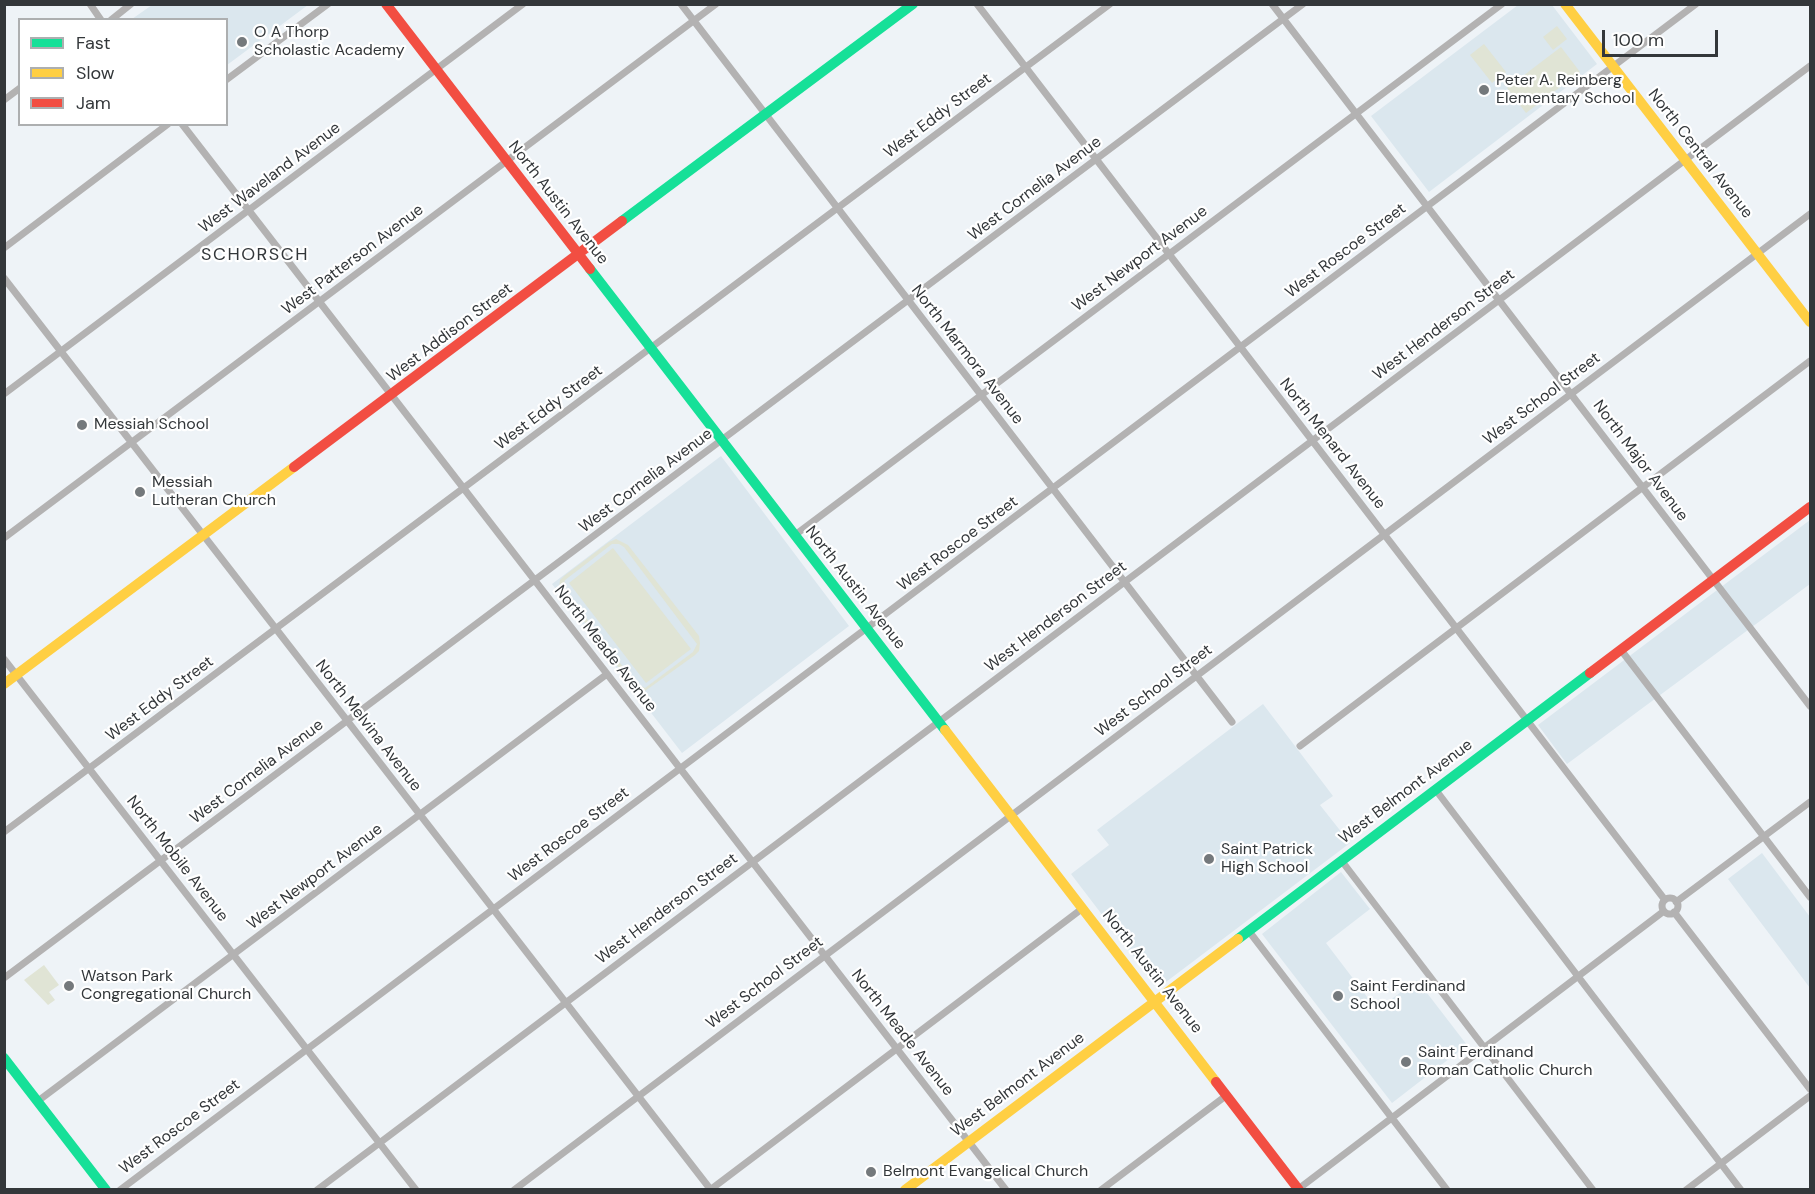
<!DOCTYPE html>
<html>
<head>
<meta charset="utf-8">
<style>
  body { margin:0 }
  #map { position:relative; width:1815px; height:1194px; overflow:hidden; background:#eef3f7; font-family:"DM Sans",sans-serif }
  canvas { display:block }
  .frame { position:absolute; inset:0; border:6px solid #33373a; pointer-events:none }
  .legend { position:absolute; left:18px; top:18px; width:210px; height:108px; box-sizing:border-box; background:#fff; border:2px solid #adafb0; margin:0; padding:8px 10px; list-style:none; font-size:18px; color:#33373a }
  .legend li { display:flex; align-items:center; gap:12px; height:30px }
  .legend b { width:30px; border:2px solid #adafb0 }
  .scale { position:absolute; left:1602px; top:30px; width:116px; height:27px; box-sizing:border-box; border:3px solid #33373a; border-top:0; padding-left:8px; font-size:18px; line-height:21px; white-space:nowrap; color:#33373a; -webkit-text-stroke:4px #fff; paint-order:stroke }
</style>
</head>
<body>
<div id="map">
<canvas width="1815" height="1194"></canvas>
<div class="frame"></div>
<ul class="legend">
<li><b style="height:8px;background:#16e098"></b>Fast</li>
<li><b style="height:8px;background:#ffcf43"></b>Slow</li>
<li><b style="height:8px;background:#f24e42"></b>Jam</li>
</ul>
<div class="scale">100 m</div>
</div>
<script>
const c = document.querySelector('canvas').getContext('2d');
c.lineJoin = 'round';
function fillPath(path, color) { c.fillStyle = color; c.fill(path, 'evenodd'); }
const shape = rows => new Path2D(rows.map(r => 'M' + r).join(''));
function strokePath(path, color, width, dash) { c.strokeStyle = color; c.lineWidth = width; c.lineCap = dash ? 'butt' : 'round'; c.setLineDash(dash || []); c.stroke(path); }
function drawText(font, color, halo, rows, align = 'center') {
  c.font = font + ' "DM Sans",sans-serif'; c.lineWidth = 4.5; c.setLineDash([]); c.textBaseline = 'middle'; c.strokeStyle = halo; c.fillStyle = color; for (const [text, x, y, turn = 0] of rows) {
    c.save(); c.translate(x, y); c.rotate((+turn || 0) * Math.PI / 180); c.textAlign = isNaN(turn) ? turn : align; if (halo) c.strokeText(text, 0, 0); c.fillText(text, 0, 0); c.restore();
  }
}
fillPath(shape([
  [152,5,152,4,308,5,227,65,226,20,132,19],
  [1518,5,1552,5,1597,64,1429,192,1371,116],
  [721,456,849,626,682,753,552,584],
  [1810,520,1810,584,1567,764,1538,725],
  [1263,704,1333,796,1320,805,1350,843,1158,988,1071,874,1109,845,1097,830],
  [1762,853,1810,917,1810,988,1728,879],
  [1341,872,1370,909,1326,943,1377,1010,1417,980,1467,1045,1392,1103,1262,934]
]), '#dbe7ee');
fillPath(shape([
  [1557,26,1567,39,1553,50,1543,37],
  [1484,44,1506,72,1492,83,1470,55],
  [1561,47,1580,72,1526,113,1507,88],
  [616,539,628,545,699,636,700,643,699,651,695,655,645,691,637,690,633,687,559,588,560,580,564,576,609,542],
  [612,544,619,544,624,547,697,644,693,652,645,688,636,684,563,587,565,580],
  [613,548,691,649,646,683,569,583],
  [44,965,59,985,49,992,55,1000,48,1005,24,980]
]), '#e0e4d5');
strokePath(shape([
  [90,4,101,20],
  [681,4,1232,722],
  [977,4,1665,900],
  [1272,4,1810,706],
  [111,20,131,4],
  [226,80,328,4],
  [4,100,20,88],
  [182,124,1006,1190],
  [4,248,168,124],
  [4,278,711,1190],
  [4,394,523,4],
  [795,535,1502,4],
  [4,538,716,4],
  [1621,650,1810,897],
  [4,659,416,1190],
  [1300,746,1810,361],
  [1435,789,1741,1190],
  [4,832,1110,4],
  [1341,860,1593,1190],
  '1662 906a8 8 0 1 1 16 0a8 8 0 1 1-16 0Z',
  [1676,902,1810,802],
  [1674,912,1810,1089],
  [1248,930,1447,1190],
  [4,978,1303,4],
  [38,1101,607,674],
  [120,1190,1696,4],
  [317,1190,1810,66],
  [514,1190,1810,214],
  [710,1190,1083,908],
  [1101,1190,1227,1095],
  [1297,1190,1664,911],
  [1686,1190,1810,1096]
]), '#b3b2b2', 7);
strokePath(shape([
  [622,221,913,4],
  [590,269,945,730],
  [1238,939,1590,673],
  [4,1058,106,1190]
]), '#16e098', 10);
strokePath(shape([
  [1565,4,1810,322],
  [4,684,294,467],
  [945,730,1216,1082],
  [905,1190,1238,939]
]), '#ffcf43', 10);
strokePath(shape([
  [386,4,590,269],
  [294,467,622,221],
  [1590,673,1810,507],
  [1216,1082,1299,1190]
]), '#f24e42', 10);
for (const [x, y, r, color] of [
  [242,42,6,"#74797c"],
  [1484,90,6,"#74797c"],
  [82,425,6,"#74797c"],
  [140,492,6,"#74797c"],
  [1209,859,6,"#74797c"],
  [69,986,6,"#74797c"],
  [1338,996,6,"#74797c"],
  [1406,1062,6,"#74797c"],
  [871,1172,6,"#74797c"]
]) { const dot = new Path2D(); dot.arc(x, y, r, 0, 2 * Math.PI); c.fillStyle = color; c.fill(dot); strokePath(dot, '#fff', 2); }
drawText('16px', '#33373a', '#fff', [
  ["O A Thorp",254,33],
  ["Scholastic Academy",254,51],
  ["Peter A. Reinberg",1496,81],
  ["Elementary School",1496,99],
  ["Messiah School",94,425],
  ["Messiah",152,483],
  ["Lutheran Church",152,501],
  ["Saint Patrick",1221,850],
  ["High School",1221,868],
  ["Watson Park",81,977],
  ["Congregational Church",81,995],
  ["Saint Ferdinand",1350,987],
  ["School",1350,1005],
  ["Saint Ferdinand",1418,1053],
  ["Roman Catholic Church",1418,1071],
  ["Belmont Evangelical Church",883,1172]
], 'left');
drawText('16px', '#33373a', '#fff', [
  ["West Eddy Street",938,116,-37],
  ["North Central Avenue",1700,154,52],
  ["West Waveland Avenue",270,178,-37],
  ["West Cornelia Avenue",1035,189,-37],
  ["North Austin Avenue",558,203,52],
  ["West Roscoe Street",1346,251,-37],
  ["West Newport Avenue",1140,259,-37],
  ["West Patterson Avenue",353,260,-37],
  ["West Henderson Street",1444,325,-37],
  ["West Addison Street",450,333,-37],
  ["North Marmora Avenue",967,355,52],
  ["West School Street",1542,399,-37],
  ["West Eddy Street",549,408,-37],
  ["North Menard Avenue",1332,444,52],
  ["North Major Avenue",1640,461,53],
  ["West Cornelia Avenue",646,481,-37],
  ["West Roscoe Street",958,544,-37],
  ["North Austin Avenue",855,588,52],
  ["West Henderson Street",1056,617,-37],
  ["North Meade Avenue",605,649,52],
  ["West School Street",1154,691,-37],
  ["West Eddy Street",160,699,-37],
  ["North Melvina Avenue",368,726,52],
  ["West Cornelia Avenue",257,772,-37],
  ["West Belmont Avenue",1406,792,-37],
  ["West Roscoe Street",569,835,-37],
  ["North Mobile Avenue",177,859,52],
  ["West Newport Avenue",315,877,-37],
  ["West Henderson Street",667,909,-37],
  ["North Austin Avenue",1152,972,52],
  ["West School Street",765,983,-37],
  ["North Meade Avenue",902,1033,52],
  ["West Belmont Avenue",1018,1085,-37],
  ["West Roscoe Street",180,1127,-37]
]);
c.letterSpacing = '1.5px';
drawText('18px', '#33373a', '#fff', [
  ["SCHORSCH",255,255]
]);
c.letterSpacing = '0px';
</script>
</body>
</html>
